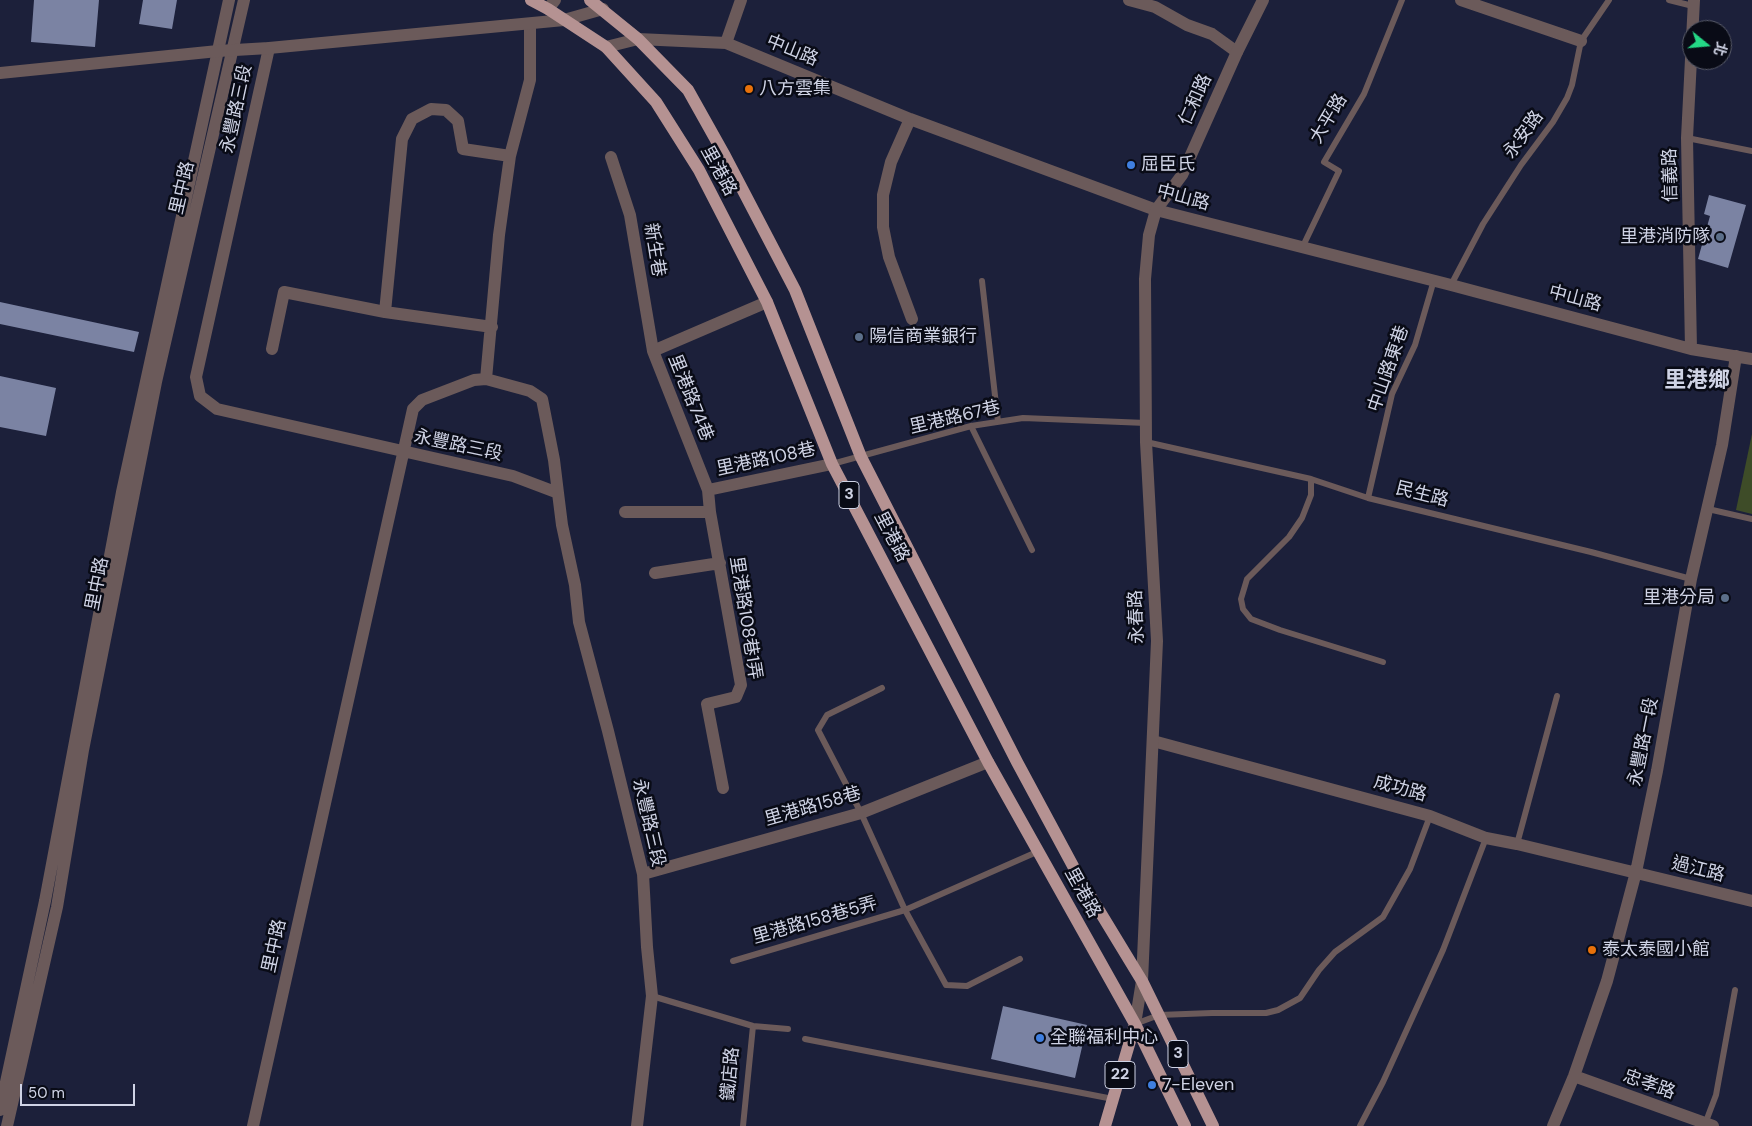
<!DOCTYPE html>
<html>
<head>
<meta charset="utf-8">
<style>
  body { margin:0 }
  #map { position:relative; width:1752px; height:1126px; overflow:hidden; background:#1c203a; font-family:"DM Sans","Noto Sans TC",sans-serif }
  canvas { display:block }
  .north { position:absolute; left:1682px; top:20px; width:50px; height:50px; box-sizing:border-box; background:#090b16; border:1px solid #585b69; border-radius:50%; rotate:107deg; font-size:14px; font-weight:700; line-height:20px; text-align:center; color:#cfd3e5 }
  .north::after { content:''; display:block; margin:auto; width:18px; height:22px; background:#24d886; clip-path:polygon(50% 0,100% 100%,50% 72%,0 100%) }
  .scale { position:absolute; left:20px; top:1084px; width:115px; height:22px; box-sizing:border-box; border:2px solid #cfd3e5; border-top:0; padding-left:6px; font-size:15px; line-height:18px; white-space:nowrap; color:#cfd3e5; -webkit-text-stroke:4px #090b16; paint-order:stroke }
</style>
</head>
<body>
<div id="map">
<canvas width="1752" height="1126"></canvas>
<div class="north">北</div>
<div class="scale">50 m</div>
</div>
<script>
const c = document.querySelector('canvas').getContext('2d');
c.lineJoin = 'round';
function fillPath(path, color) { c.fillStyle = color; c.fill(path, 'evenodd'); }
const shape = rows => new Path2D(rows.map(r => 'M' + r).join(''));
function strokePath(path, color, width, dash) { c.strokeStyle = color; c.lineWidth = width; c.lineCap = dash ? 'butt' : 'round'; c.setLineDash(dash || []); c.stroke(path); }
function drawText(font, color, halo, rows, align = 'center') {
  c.font = font + ' "DM Sans","Noto Sans TC",sans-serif'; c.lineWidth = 5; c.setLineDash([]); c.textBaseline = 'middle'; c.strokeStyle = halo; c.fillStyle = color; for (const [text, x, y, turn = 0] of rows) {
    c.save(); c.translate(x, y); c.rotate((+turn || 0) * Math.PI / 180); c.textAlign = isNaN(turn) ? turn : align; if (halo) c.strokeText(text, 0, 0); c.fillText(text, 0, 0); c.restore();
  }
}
fillPath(shape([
  [1752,434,1752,514,1736,510]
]), '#3e4c28');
fillPath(shape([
  [34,0,99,0,95,47,31,42],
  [143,0,177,0,172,29,139,24],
  [1709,195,1746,205,1728,268,1698,259,1710,216,1704,214],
  [0,302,139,332,134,352,0,324],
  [0,376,56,388,46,436,0,427],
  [1003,1006,1087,1025,1075,1078,991,1059]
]), '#7b83a3');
strokePath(shape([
  [1669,0,1693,6],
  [1687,138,1752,151],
  [1303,246,1339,171,1324,162,1364,94,1402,0],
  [982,281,998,422],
  [1451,285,1483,224,1521,165,1553,122,1567,98,1572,85,1581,41,1609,0],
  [971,426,1032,550],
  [1146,442,1311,479,1368,498,1591,552,1691,579],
  [832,464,971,426,1023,418,1146,423],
  [1311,479,1311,495,1302,518,1289,537,1247,579,1241,599,1243,609,1251,619,1280,630,1383,662],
  [1368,498,1392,394,1415,345,1434,280],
  [1708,509,1752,519],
  [882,688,827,715,818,730,861,813,905,910,946,985,967,986,1020,959],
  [1517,844,1557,696],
  [733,961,905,910,1039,851],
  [652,996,753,1026,788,1029],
  [1135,1024,1159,1015,1212,1013,1266,1013,1278,1010,1300,998,1319,970,1335,952,1383,917,1410,869,1430,816],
  [805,1039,1113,1099],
  [1705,1124,1716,1095,1735,990],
  [743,1126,753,1026],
  [1360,1126,1383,1082,1443,950,1486,838]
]), '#6b5a5a', 6);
strokePath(shape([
  [1129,0,1155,7,1187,25,1212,34,1237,52],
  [1461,0,1581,41],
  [548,9,555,0],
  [726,43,741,0],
  [606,47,638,39,726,43,910,119,1156,210,1451,285,1691,349,1752,359],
  [269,48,196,377,200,396,217,409,513,476,558,493,562,525,575,585,579,622,608,731,643,874,647,947,652,996,637,1126],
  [910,119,891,162,883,195,883,227,889,257,912,319],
  [611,157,630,215,653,351,708,490,710,512,741,685,736,697,707,704,723,788],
  [385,312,402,139,412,119,431,109,446,110,458,121,463,149,510,156],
  [272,349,284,292,385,312,492,327],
  [1691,349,1687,138,1694,0],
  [653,351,767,302],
  [486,379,499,235,510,156,530,80,530,24],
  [708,490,832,464],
  [625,512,710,512],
  [655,573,720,563],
  [1153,741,1430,816,1486,838,1517,844,1752,901],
  [643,874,861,813,988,762],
  [1574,1076,1713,1126],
  [0,1110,45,901,122,492,229,0],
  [7,1126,57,907,83,750,156,382,244,0],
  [253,1126,413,409,422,400,474,380,486,379,530,391,542,399,554,460,558,493],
  [1553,1126,1574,1076,1607,981,1636,872,1657,771,1691,579,1722,445,1736,356]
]), '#6b5a5a', 12);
strokePath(shape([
  [0,73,218,51,269,48,564,20,603,9],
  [1135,1024,1142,981,1157,641,1146,442,1145,279,1149,235,1156,210,1182,175,1237,52,1263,0]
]), '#6b5a5a', 12);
strokePath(shape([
  [531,0,548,9,606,47,656,102,699,170,767,302,832,464,988,762,1135,1024,1185,1126],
  [590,0,638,39,688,90,725,156,795,290,861,457,1017,762,1080,879,1142,981,1213,1126],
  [1105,1126,1135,1024]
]), '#b59292', 12);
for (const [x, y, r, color] of [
  [749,89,5,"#e8710a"],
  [1131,165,5,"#3f7fe0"],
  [1720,237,5,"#5c6f8a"],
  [859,337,5,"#5c6f8a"],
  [1725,598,5,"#5c6f8a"],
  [1592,950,5,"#e8710a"],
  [1040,1038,5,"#3f7fe0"],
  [1152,1085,5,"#3f7fe0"]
]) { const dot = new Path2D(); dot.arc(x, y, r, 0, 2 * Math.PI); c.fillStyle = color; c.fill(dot); strokePath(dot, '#090b16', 2); }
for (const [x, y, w] of [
  [849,495,20],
  [1178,1054,20],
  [1120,1075,30]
]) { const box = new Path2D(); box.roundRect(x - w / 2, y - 13.5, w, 27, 4); c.fillStyle = '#090b16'; c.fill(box); strokePath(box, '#cfd3e5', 1); }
drawText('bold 16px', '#cfd3e5', null, [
  ["3",849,495],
  ["3",1178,1054],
  ["22",1120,1075]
]);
drawText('18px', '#cfd3e5', '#090b16', [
  ["中山路",792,51,22],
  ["仁和路",1196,100,-66],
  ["永豐路三段",237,109,-78],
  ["大平路",1329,119,-59],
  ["永安路",1524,135,-54],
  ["里港路",718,171,61],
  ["信義路",1671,175,-91],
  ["里中路",183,188,-77],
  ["中山路",1183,198,15],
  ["新生巷",654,250,81],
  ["中山路",1575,299,15],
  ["中山路東巷",1389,369,-71],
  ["里港路74巷",690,398,68],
  ["里港路67巷",955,418,-13],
  ["永豐路三段",458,446,12],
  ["里港路108巷",766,460,-12],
  ["民生路",1422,495,14],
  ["里港路",891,537,62],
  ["里中路",98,584,-79],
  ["永春路",1137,617,-92],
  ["里港路108巷1弄",745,618,81],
  ["永豐路一段",1644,742,-79],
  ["成功路",1400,789,15],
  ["里港路158巷",813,807,-16],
  ["永豐路三段",648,823,77],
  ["過江路",1698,870,14],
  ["里港路",1082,893,61],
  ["里港路158巷5弄",815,921,-16],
  ["里中路",275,946,-78],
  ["鐵店路",731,1074,-85],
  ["忠孝路",1649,1085,20]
]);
drawText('18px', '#cfd3e5', '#090b16', [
  ["八方雲集",759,89],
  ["屈臣氏",1141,165],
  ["里港消防隊",1710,237,"right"],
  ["陽信商業銀行",869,337],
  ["里港分局",1715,598,"right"],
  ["泰太泰國小館",1602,950],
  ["全聯福利中心",1050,1038],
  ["7-Eleven",1162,1085]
], 'left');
drawText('bold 22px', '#cfd3e5', '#090b16', [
  ["里港鄉",1697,381]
]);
</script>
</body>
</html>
